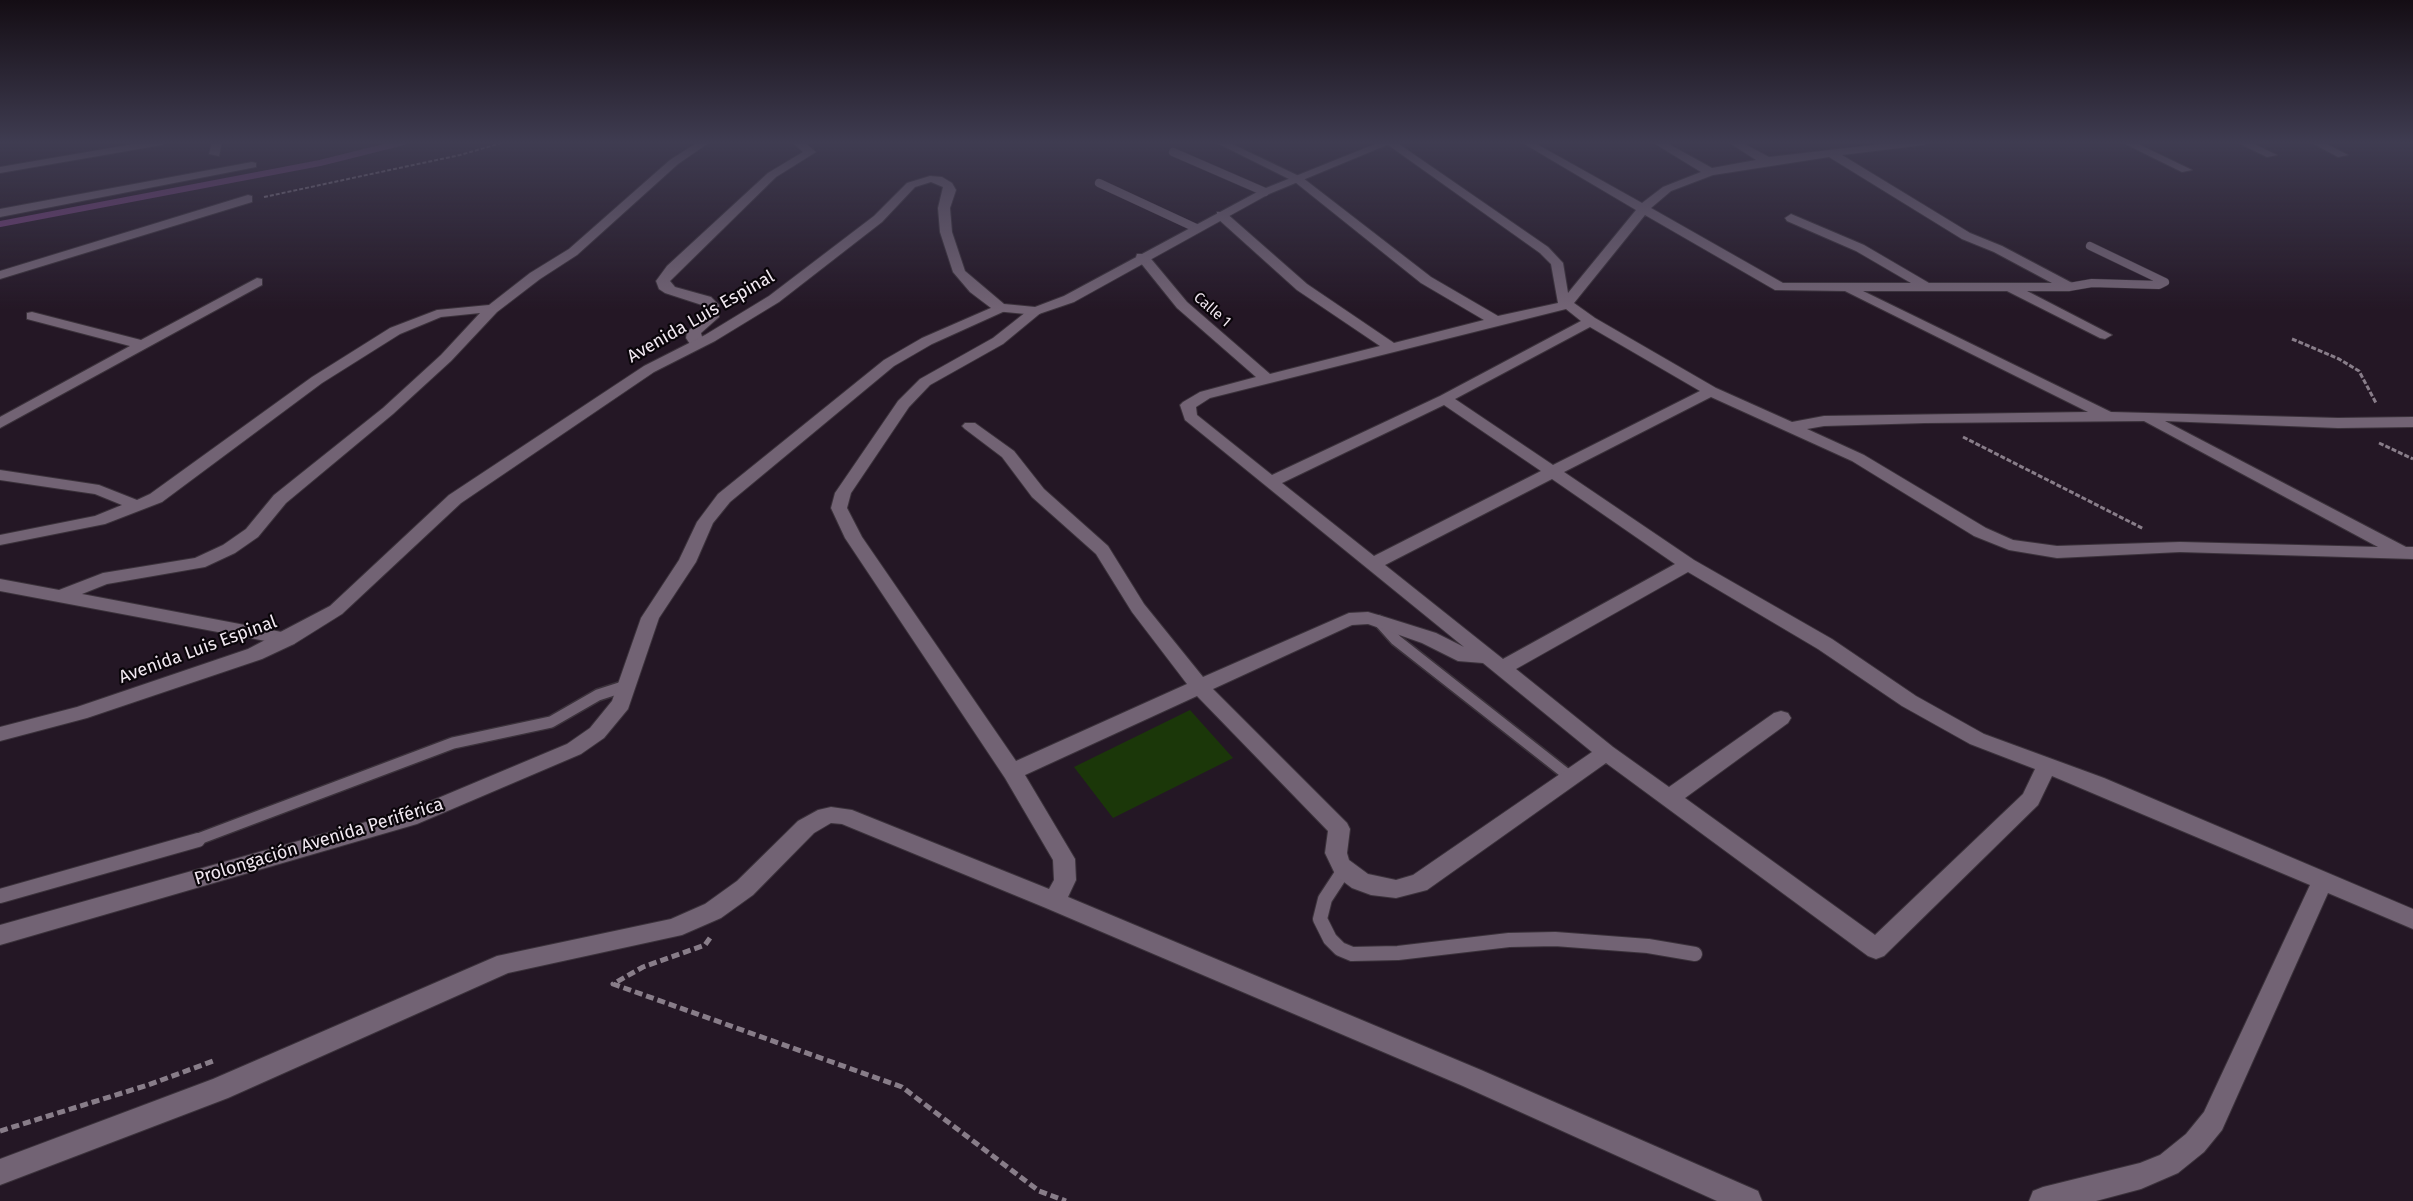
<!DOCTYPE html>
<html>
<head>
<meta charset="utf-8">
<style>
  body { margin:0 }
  canvas { display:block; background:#241725 }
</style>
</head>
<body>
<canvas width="2413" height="1201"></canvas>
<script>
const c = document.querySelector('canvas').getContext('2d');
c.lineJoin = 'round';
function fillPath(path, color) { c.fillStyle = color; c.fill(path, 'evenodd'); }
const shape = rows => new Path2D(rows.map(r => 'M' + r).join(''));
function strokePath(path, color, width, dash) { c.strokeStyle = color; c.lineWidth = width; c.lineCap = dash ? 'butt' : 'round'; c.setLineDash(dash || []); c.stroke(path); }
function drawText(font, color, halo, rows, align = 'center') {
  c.font = font + ' "Fira Sans",sans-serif'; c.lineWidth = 4.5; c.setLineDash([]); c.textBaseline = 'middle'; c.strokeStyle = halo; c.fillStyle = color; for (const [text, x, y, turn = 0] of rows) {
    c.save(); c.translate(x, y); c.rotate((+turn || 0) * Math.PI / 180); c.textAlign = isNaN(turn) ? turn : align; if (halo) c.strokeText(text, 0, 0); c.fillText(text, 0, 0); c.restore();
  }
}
fillPath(shape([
  [1190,710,1233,758,1113,818,1074,767]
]), '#1b3709');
strokePath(shape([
  [0,224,320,163,404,142]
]), '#713d77', 6);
const laneFar2 = shape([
  [1173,152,1265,192],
  [1099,183,1196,228],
  [2069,287,2092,283,2159,285,2165,282,2090,246]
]);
const laneFar1 = shape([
  [1379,621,1396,640,1569,776],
  [193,841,453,743,551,722,598,695,629,685]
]);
const lane = shape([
  [1344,870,1325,899,1320,919,1330,939,1340,949,1352,954,1398,953,1509,940,1555,939,1648,946,1695,954],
  [0,896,198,840]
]);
const street = shape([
  [145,142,167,142,162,145,0,173,0,167,145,142],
  [212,142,222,142,219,156,209,154,212,142],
  [698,142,710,142,678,164,577,255,540,279,497,312,451,361,393,414,286,503,258,537,235,553,205,567,107,584,82,594,287,633,294,634,296,639,294,644,287,645,0,591,0,579,59,590,103,573,195,558,223,545,246,529,274,495,383,408,441,355,480,313,441,317,400,334,322,383,162,502,105,524,0,545,0,535,95,516,122,505,95,494,0,480,0,470,99,485,137,500,150,494,312,377,390,328,437,310,489,305,530,273,569,249,670,160,698,142],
  [792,142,804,142,816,152,776,177,670,281,675,287,711,297,719,305,719,317,701,333,704,344,697,348,692,347,686,338,687,332,705,316,705,306,665,293,659,289,656,281,667,266,768,173,803,152,792,142],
  [1215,142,1228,142,1303,178,1431,277,1498,316,1558,303,1551,264,1540,253,1384,142,1396,142,1548,247,1563,263,1568,293,1636,210,1521,142,1533,142,1642,203,1663,187,1701,172,1652,142,1665,142,1712,168,1756,160,1728,142,1741,142,1769,157,1899,142,1929,142,1924,145,1842,155,1970,233,2002,246,2074,284,2076,287,2069,291,2027,291,2112,335,2105,339,2100,338,2007,291,1863,291,2111,412,2338,418,2413,417,2413,427,2338,428,2165,421,2406,547,2413,547,2413,559,2180,552,2057,558,2009,550,1974,536,1852,461,1711,397,1564,472,1694,560,1832,639,1916,696,1984,734,2104,778,2413,909,2413,929,2328,893,2222,1130,2204,1152,2178,1173,2141,1189,2096,1201,2029,1201,2033,1191,2043,1187,2140,1163,2160,1155,2186,1134,2204,1112,2310,885,2052,776,2038,805,1884,956,1876,959,1868,956,1606,763,1427,890,1396,898,1371,895,1352,888,1336,876,1325,853,1328,831,1197,696,1025,775,1075,859,1076,880,1068,897,1481,1070,1758,1191,1762,1201,1717,1201,1463,1086,1046,908,842,824,831,823,814,833,753,895,721,918,682,935,508,973,228,1098,0,1185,0,1159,213,1079,497,956,671,919,705,904,737,881,798,821,818,810,831,807,852,810,1049,889,1054,880,1053,860,1005,778,845,538,831,508,835,493,898,401,920,379,993,338,1031,308,1041,308,1043,311,1003,344,930,385,909,407,851,493,847,508,862,537,1016,761,1187,684,1132,612,1096,554,1032,497,1002,457,965,429,962,426,965,423,975,423,1014,451,1044,489,1108,546,1144,604,1203,677,1349,613,1368,612,1385,617,1436,633,1464,647,1185,420,1180,405,1183,402,1200,392,1256,377,1177,308,1136,257,1137,254,1147,254,1187,302,1270,374,1380,346,1297,290,1217,218,1217,212,1225,212,1307,284,1394,343,1484,320,1421,283,1295,182,1215,142],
  [1829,157,1962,239,1994,252,2052,283,1929,283,1864,245,1791,214,1785,218,1787,221,1856,251,1911,283,1783,283,1651,208,1671,191,1713,175,1829,157],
  [1645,215,1775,290,1845,291,2088,412,1824,416,1792,422,1716,388,1595,318,1574,303,1645,215],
  [1566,309,1581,321,1440,396,1272,475,1197,415,1196,407,1210,398,1566,309],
  [1590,327,1700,391,1553,465,1455,399,1590,327],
  [1444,405,1541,471,1374,556,1282,483,1444,405],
  [2144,421,2378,547,2180,542,2057,546,2013,540,1986,528,1864,455,1807,429,1824,426,1925,423,2144,421],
  [1552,479,1675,564,1503,659,1385,565,1552,479],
  [1688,572,1818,649,1902,706,1970,744,2035,769,2023,794,1875,935,1685,798,1788,723,1791,718,1788,713,1781,711,1774,713,1669,787,1613,747,1516,669,1688,572],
  [1368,624,1422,643,1458,661,1483,663,1592,752,1413,875,1396,880,1368,874,1349,860,1347,853,1350,829,1347,823,1213,689,1352,625,1368,624],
  [2121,142,2134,142,2192,170,2182,172,2121,142],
  [2236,142,2250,142,2277,155,2267,157,2236,142],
  [2310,142,2323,142,2348,155,2338,157,2310,142],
  [252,162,256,163,256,167,0,217,0,209,252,162],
  [248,195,252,196,252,202,0,279,0,271,248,195],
  [257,278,262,279,262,285,0,428,0,417,130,346,27,319,27,313,32,312,141,340,257,278],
  [1000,304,1007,308,1005,311,932,344,894,366,730,502,713,523,696,562,659,618,628,709,604,738,581,754,417,824,0,945,0,925,412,809,567,744,590,728,612,701,641,618,679,560,697,522,718,494,884,360,922,338,1000,304]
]);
const secondary = shape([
  [1380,142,1394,142,1269,194,1074,302,1036,315,995,311,970,292,953,272,940,232,938,208,943,187,931,182,915,187,882,222,779,302,715,341,654,372,461,503,342,614,294,644,262,659,87,718,0,741,0,727,77,707,248,649,330,606,449,495,644,366,705,335,769,296,874,216,907,183,930,176,942,177,952,183,956,190,950,208,952,232,965,271,1004,304,1035,307,1064,296,1261,190,1380,142]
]);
strokePath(laneFar2, '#3b323b', 9);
strokePath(laneFar1, '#3b323b', 14);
strokePath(lane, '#3b323b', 16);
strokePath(street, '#3b323b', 2);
strokePath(secondary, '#3b323b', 2);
strokePath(shape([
  [264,197,460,155,505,142]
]), '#887d89', 2, [4, 2]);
strokePath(shape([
  [2292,339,2339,359,2359,371,2376,403],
  [1963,437,2144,529],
  [2379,443,2413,459]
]), '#887d89', 3, [5, 2]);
strokePath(shape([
  [710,938,705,945,643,967,613,984,902,1087,1039,1191,1066,1201],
  [0,1131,148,1085,216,1060]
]), '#887d89', 5, [8, 4]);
strokePath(laneFar2, '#726374', 8);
strokePath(laneFar1, '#726374', 11);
strokePath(lane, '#726374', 14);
fillPath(street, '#726374');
fillPath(secondary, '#726374');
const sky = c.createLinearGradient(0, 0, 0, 310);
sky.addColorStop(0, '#140d14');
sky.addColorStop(0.46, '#3f3c51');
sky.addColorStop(1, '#3f3c5100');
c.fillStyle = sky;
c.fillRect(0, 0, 2413, 310);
drawText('15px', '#f1e8f1', '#0a050a', [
  ["Calle 1",1212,310,41]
]);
drawText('18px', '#f1e8f1', '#0a050a', [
  ["Avenida Luis Espinal",701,317,-30],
  ["Avenida Luis Espinal",198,650,-20],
  ["Prolongación Avenida Periférica",319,842,-17]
]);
</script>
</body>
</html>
